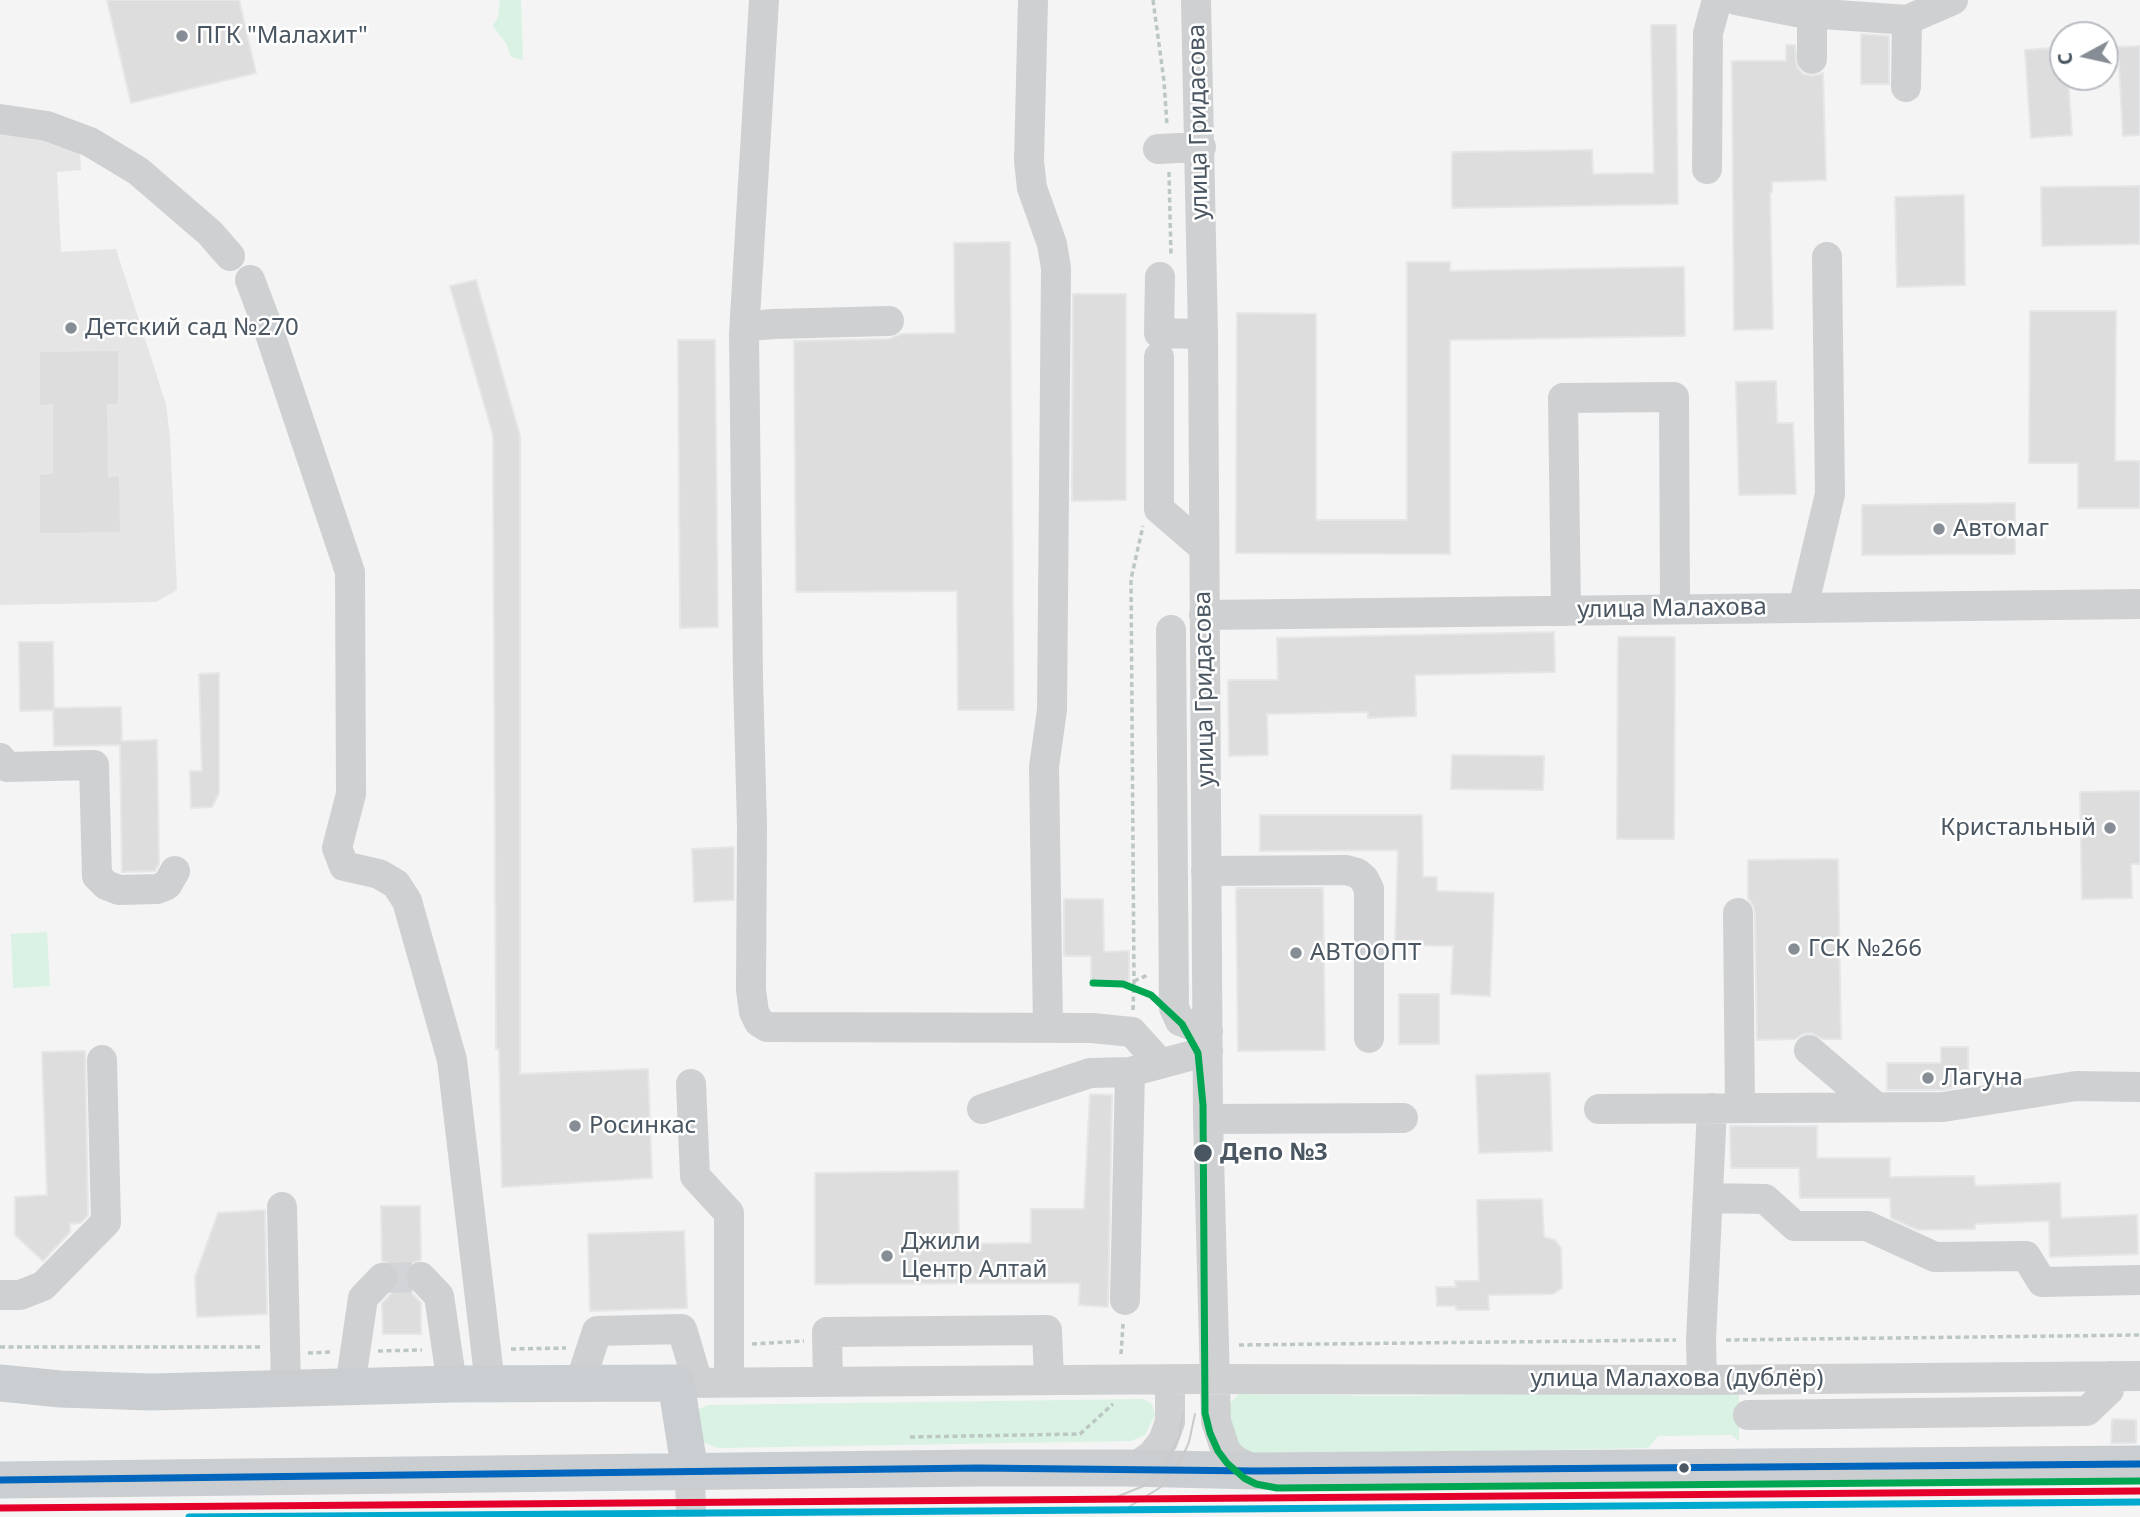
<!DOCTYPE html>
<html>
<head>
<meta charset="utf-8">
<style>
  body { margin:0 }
  #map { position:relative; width:2140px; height:1517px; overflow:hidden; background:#f4f4f4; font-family:"Noto Sans",sans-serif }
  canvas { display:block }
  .north { position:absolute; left:2049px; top:21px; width:70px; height:70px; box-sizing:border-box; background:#fff; border:2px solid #b7bbc0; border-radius:50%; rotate:262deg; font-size:19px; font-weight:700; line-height:28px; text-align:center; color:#4a5661 }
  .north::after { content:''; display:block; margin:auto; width:24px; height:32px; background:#868d94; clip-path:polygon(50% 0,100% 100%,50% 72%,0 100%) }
</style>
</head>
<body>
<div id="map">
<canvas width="2140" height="1517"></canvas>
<div class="north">С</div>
</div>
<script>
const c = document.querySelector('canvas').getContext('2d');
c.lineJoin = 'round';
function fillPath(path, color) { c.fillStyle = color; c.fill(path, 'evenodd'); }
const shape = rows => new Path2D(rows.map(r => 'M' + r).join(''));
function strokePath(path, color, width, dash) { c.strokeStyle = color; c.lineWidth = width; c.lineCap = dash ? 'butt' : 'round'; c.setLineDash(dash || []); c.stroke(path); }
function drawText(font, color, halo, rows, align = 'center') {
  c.font = font + ' "Noto Sans",sans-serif'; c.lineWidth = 5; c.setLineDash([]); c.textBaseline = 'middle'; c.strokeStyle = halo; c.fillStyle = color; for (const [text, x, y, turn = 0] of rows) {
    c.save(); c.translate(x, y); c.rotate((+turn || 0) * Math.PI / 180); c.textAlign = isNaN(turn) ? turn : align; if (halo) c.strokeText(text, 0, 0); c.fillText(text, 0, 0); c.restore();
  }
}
fillPath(shape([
  [0,129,79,141,81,170,57,172,61,252,116,249,166,404,170,437,177,590,156,602,0,605]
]), '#e6e5e6');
fillPath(shape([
  [500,0,521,0,523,60,511,57,506,43,493,26,498,17],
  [47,932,50,986,13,988,11,934],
  [1739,1392,1739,1442,1732,1435,1658,1436,1648,1448,1261,1456,1236,1446,1228,1405,1239,1394,1394,1396],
  [1143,1399,1152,1404,1155,1415,1145,1435,1131,1441,718,1448,702,1442,694,1415,699,1409,708,1405]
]), '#d9f2e3');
const building = shape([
  [107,0,239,0,256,73,131,103,107,0],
  [1651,25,1676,25,1678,204,1452,208,1452,152,1592,150,1593,174,1654,173,1651,25],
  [1861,34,1889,36,1889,84,1861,84,1861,34],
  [1786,45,1795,45,1797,67,1803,74,1813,76,1823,73,1826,180,1772,182,1772,192,1770,192,1773,329,1734,330,1732,61,1786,61,1786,45],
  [2140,46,2140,135,2123,136,2118,47,2140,46],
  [2063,47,2063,77,2068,77,2072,135,2031,138,2025,50,2063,47],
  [2140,186,2140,244,2042,246,2041,187,2140,186],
  [1964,195,1965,285,1897,287,1895,197,1964,195],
  [1010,242,1014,710,958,710,957,591,796,592,794,341,889,339,901,334,955,333,954,243,1010,242],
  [1407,262,1450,262,1450,271,1684,267,1685,336,1450,340,1450,554,1236,553,1237,313,1316,314,1316,520,1407,520,1407,262],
  [476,280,520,436,520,1074,648,1069,652,1178,502,1187,499,1049,496,1049,493,435,450,286,476,280],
  [1073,294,1126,294,1126,500,1072,501,1073,294],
  [2030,311,2116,311,2115,461,2140,461,2140,508,2078,508,2078,463,2029,463,2030,311],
  [678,340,715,340,718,627,680,628,678,340],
  [119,350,119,405,108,405,109,476,120,475,121,533,39,534,39,474,52,473,52,405,39,406,39,351,119,350],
  [1776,381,1777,423,1793,423,1796,494,1739,495,1736,382,1776,381],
  [2015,503,2015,554,1862,555,1862,505,2015,503],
  [1554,632,1555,672,1415,675,1416,716,1368,718,1368,712,1267,714,1268,755,1229,756,1228,680,1278,680,1277,638,1554,632],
  [1618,637,1675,637,1674,839,1617,839,1618,637],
  [19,642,53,642,54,708,121,707,122,741,157,740,159,864,155,871,122,872,120,745,54,746,53,710,20,711,19,642],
  [219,673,219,793,212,807,191,808,190,771,202,771,199,674,219,673],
  [1452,755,1544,756,1543,790,1451,789,1452,755],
  [2140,791,2140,864,2131,864,2132,898,2082,899,2080,792,2140,791],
  [1260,815,1422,815,1423,877,1437,877,1437,891,1494,893,1490,996,1451,994,1453,946,1395,945,1398,850,1260,851,1260,815],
  [734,847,734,900,694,902,692,849,734,847],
  [1838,859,1841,1039,1823,1039,1811,1033,1803,1034,1795,1039,1757,1040,1755,913,1753,905,1748,899,1748,860,1838,859],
  [1236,888,1323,888,1325,1050,1238,1051,1236,888],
  [1064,899,1103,899,1104,952,1129,951,1129,985,1091,985,1091,956,1064,956,1064,899],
  [1399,994,1439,994,1439,1044,1399,1044,1399,994],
  [1941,1047,1968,1047,1968,1085,1942,1090,1887,1090,1887,1063,1941,1063,1941,1047],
  [85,1051,88,1215,80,1223,70,1224,70,1232,43,1261,15,1235,15,1197,47,1195,42,1052,85,1051],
  [1550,1073,1552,1151,1479,1153,1476,1075,1550,1073],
  [1090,1094,1112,1095,1108,1307,1079,1305,1080,1283,815,1284,815,1173,958,1171,959,1244,1031,1243,1031,1209,1084,1209,1090,1094],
  [1730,1126,1817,1126,1817,1158,1890,1158,1890,1177,1974,1176,1975,1186,2060,1183,2061,1218,2137,1215,2138,1254,2050,1257,2049,1221,1975,1224,1975,1229,1918,1230,1891,1218,1890,1198,1800,1198,1799,1168,1731,1168,1730,1126],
  [1542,1199,1544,1237,1555,1240,1561,1248,1562,1288,1553,1294,1488,1295,1489,1310,1456,1310,1456,1306,1437,1306,1436,1287,1456,1287,1455,1281,1479,1281,1477,1200,1542,1199],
  [381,1206,420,1206,421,1260,409,1265,404,1273,404,1280,408,1289,421,1303,421,1334,383,1334,382,1303,395,1290,399,1281,399,1272,394,1266,382,1261,381,1206],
  [265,1210,267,1314,197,1317,195,1277,218,1213,265,1210],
  [684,1231,687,1308,590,1311,588,1234,684,1231],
  [2112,1419,2136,1420,2136,1443,2111,1443,2112,1419]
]);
fillPath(building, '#ddddde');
strokePath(building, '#e5e6e7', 2);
strokePath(shape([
  [382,1278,421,1277]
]), '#d2d4d7', 30, [30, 15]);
strokePath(shape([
  [1153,0,1164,81,1167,126],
  [1169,172,1171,256],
  [1134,981,1148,975],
  [1133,1010,1134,981,1131,579,1143,526],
  [1726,1340,2140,1335],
  [752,1344,804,1341],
  [1239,1345,1676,1340],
  [0,1347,262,1347],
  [511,1349,566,1348],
  [378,1351,422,1350],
  [308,1353,331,1352],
  [1121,1354,1123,1324],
  [910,1437,1080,1434,1113,1404]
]), '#bcc7c4', 3.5, [5, 3.5]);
strokePath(shape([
  [1033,0,1029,161,1032,188,1052,244,1056,268,1052,710,1044,767,1048,1028],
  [1196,0,1203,334,1208,1119,1216,1421,1226,1452,1236,1461,1257,1471],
  [1736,0,1796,12,1907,20,1953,0],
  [1812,12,1812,59],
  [1906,87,1907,20],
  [0,119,47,126,90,142,138,171,210,233,230,256],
  [1158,149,1201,147],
  [1707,169,1708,33,1717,0],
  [1160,277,1159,333,1203,334],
  [250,280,267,325,350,572,351,794,337,848,344,866,379,874,396,884,407,901,452,1060,490,1384],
  [889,321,774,324,749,326,744,334,748,677,752,826,751,990,754,1012,759,1022,767,1027,1092,1028,1132,1032,1160,1063],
  [744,334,764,0],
  [1159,357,1159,509,1203,547],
  [1803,608,1830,494,1827,257],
  [1566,611,1563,398,1674,397,1675,609],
  [1204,615,2140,604],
  [1171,630,1174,1008,1180,1021,1208,1031],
  [0,758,7,767,94,765,97,876,106,885,119,890,157,889,167,885,175,871],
  [1206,871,1346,870,1357,873,1364,879,1369,889,1369,1038],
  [1738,913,1740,1108],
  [1809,1050,1876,1107],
  [691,1084,695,1176,729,1213,729,1383],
  [982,1109,1090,1073,1130,1072],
  [1599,1109,1943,1107,2076,1086,2140,1087],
  [1208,1119,1403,1118],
  [1708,1198,1765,1199,1795,1226,1867,1226,1935,1257,2026,1256,2042,1282,2140,1280],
  [282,1207,286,1388],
  [421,1277,439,1296,452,1384],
  [0,1295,20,1295,43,1286,106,1222,102,1060],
  [1125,1300,1130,1072,1208,1051],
  [1702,1380,1701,1340,1712,1108],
  [828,1382,827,1332,1047,1330,1049,1380],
  [580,1383,597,1331,682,1329,698,1383],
  [676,1383,1195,1379,1702,1380,2140,1376],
  [350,1387,363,1298,382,1278],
  [1748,1415,2087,1411,2109,1390,2110,1376],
  [1127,1468,1141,1463,1152,1455,1163,1441,1170,1422,1170,1379],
  [690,1472,691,1517]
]), '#ced0d2', 30);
strokePath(shape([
  [0,1383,60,1389,151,1392,452,1384,676,1383,690,1472],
  [0,1480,978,1468,1127,1468,1257,1471,2140,1464]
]), '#caced1', 37);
strokePath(shape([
  [1109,1500,1146,1485,1163,1469,1179,1437,1183,1414],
  [1108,1512,1127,1508,1161,1487,1182,1458,1189,1442,1195,1414]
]), '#c9cacc', 2);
strokePath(shape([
  [0,1480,978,1468,1257,1471,2140,1464]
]), '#0065bd', 7);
strokePath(shape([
  [0,1508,2140,1491]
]), '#e4002b', 7);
strokePath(shape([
  [189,1517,2140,1502]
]), '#00a9ce', 7);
strokePath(shape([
  [1093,983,1123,984,1151,995,1182,1024,1198,1053,1203,1105,1205,1413,1210,1433,1218,1451,1227,1463,1244,1478,1256,1484,1277,1488,2140,1481]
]), '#00a651', 7);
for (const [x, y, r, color] of [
  [182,36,7,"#868d94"],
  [71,328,7,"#868d94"],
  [1939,529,7,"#868d94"],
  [2110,828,7,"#868d94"],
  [1794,949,7,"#868d94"],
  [1296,953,7,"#868d94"],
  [1928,1078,7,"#868d94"],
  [575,1126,7,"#868d94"],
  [1203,1153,10,"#4a5661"],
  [887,1256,7,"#868d94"],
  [1684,1468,6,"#4a5661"]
]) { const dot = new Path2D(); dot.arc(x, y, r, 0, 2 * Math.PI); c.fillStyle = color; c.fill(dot); strokePath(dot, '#fff', 2.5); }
drawText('24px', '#4a5661', '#fff', [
  ["ПГК \"Малахит\"",196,36],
  ["Детский сад №270",85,328],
  ["Автомаг",1953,529],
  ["Кристальный",2096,828,"right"],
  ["ГСК №266",1808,949],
  ["АВТООПТ",1310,953],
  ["Лагуна",1942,1078],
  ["Росинкас",589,1126],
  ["Джили",901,1242],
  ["Центр Алтай",901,1270]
], 'left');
drawText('24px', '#4a5661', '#fff', [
  ["улица Гридасова",1199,122,-91],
  ["улица Малахова",1672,609,-1],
  ["улица Гридасова",1205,689,-91],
  ["улица Малахова (дублёр)",1677,1379]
]);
drawText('bold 24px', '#4a5661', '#fff', [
  ["Депо №3",1220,1153]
], 'left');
</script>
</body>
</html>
